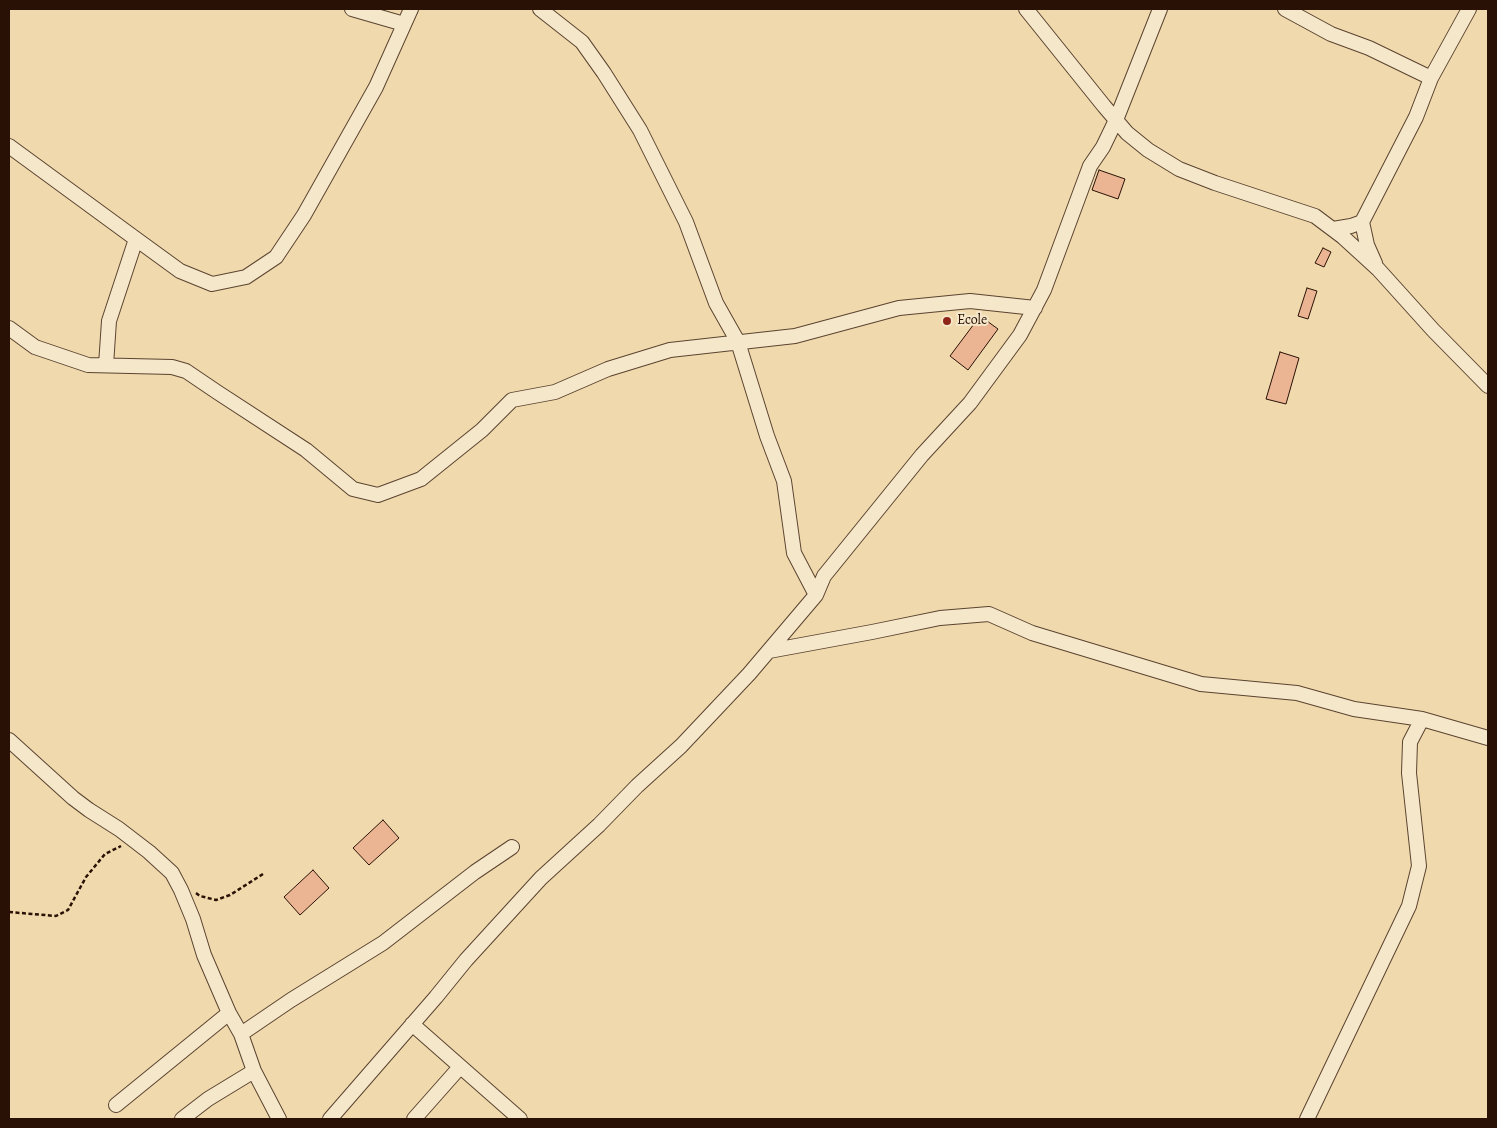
<!DOCTYPE html>
<html>
<head>
<meta charset="utf-8">
<style>
  body { margin:0 }
  #map { position:relative; width:1497px; height:1128px; overflow:hidden; background:#f0daad; font-family:Alegreya,serif }
  canvas { display:block }
  .frame { position:absolute; inset:0; border:10px solid #291106; pointer-events:none }
</style>
</head>
<body>
<div id="map">
<canvas width="1497" height="1128"></canvas>
<div class="frame"></div>
</div>
<script>
const c = document.querySelector('canvas').getContext('2d');
c.lineJoin = 'round';
function fillPath(path, color) { c.fillStyle = color; c.fill(path, 'evenodd'); }
const shape = rows => new Path2D(rows.map(r => 'M' + r).join(''));
function strokePath(path, color, width, dash) { c.strokeStyle = color; c.lineWidth = width; c.lineCap = dash ? 'butt' : 'round'; c.setLineDash(dash || []); c.stroke(path); }
function drawText(font, color, halo, rows, align = 'center') {
  c.font = font + ' Alegreya,serif'; c.lineWidth = 4; c.setLineDash([]); c.textBaseline = 'middle'; c.strokeStyle = halo; c.fillStyle = color; for (const [text, x, y, turn = 0] of rows) {
    c.save(); c.translate(x, y); c.rotate((+turn || 0) * Math.PI / 180); c.textAlign = isNaN(turn) ? turn : align; if (halo) c.strokeText(text, 0, 0); c.fillText(text, 0, 0); c.restore();
  }
}
const building = shape([
  [1099,170,1125,179,1118,199,1092,190,1099,170],
  [1323,248,1331,252,1324,267,1315,263,1323,248],
  [1307,288,1317,291,1308,319,1298,316,1307,288],
  [980,316,998,329,968,370,950,356,980,316],
  [1280,352,1299,358,1286,404,1266,399,1280,352],
  [383,820,399,838,369,865,353,848,383,820],
  [313,870,329,888,300,915,284,897,313,870]
]);
fillPath(building, '#ebb492');
strokePath(building, '#291106', 1);
const minor = shape([
  [352,9,404,24],
  [540,9,582,42,604,73,640,130,686,222,716,303,738,342,767,436,784,481,794,553,816,595],
  [1026,9,1104,106,1127,133,1148,150,1179,169,1215,183,1315,216,1343,237,1378,269,1433,330,1488,386],
  [1285,9,1331,34,1369,48,1431,78],
  [9,146,136,239],
  [1333,229,1351,226,1362,222],
  [1375,263,1367,245,1362,222,1416,117,1431,78,1469,9],
  [9,328,35,347,88,365,172,367,186,371,217,392,306,450,353,489,378,495,421,479,482,430,512,400,555,392,608,369,670,350,795,336,899,308,970,301,1035,308],
  [106,365,109,321,136,239,180,271,212,284,246,277,276,257,304,215,376,87,411,9],
  [769,651,872,632,940,618,989,614,1032,633,1201,684,1297,693,1354,709,1422,719,1488,738],
  [9,740,73,798,89,810,119,829,149,852,172,873,181,890,193,919,204,955,229,1013,241,1034,254,1071,279,1119],
  [412,1024,520,1119],
  [241,1034,291,1000,383,943,475,872,512,847],
  [116,1105,229,1013],
  [182,1119,208,1099,254,1071],
  [330,1119,436,997,466,960,541,878,599,825,637,786,681,746,749,674,816,595,824,576,922,455,970,403,1020,335,1044,290,1090,166,1103,147,1116,120,1160,9],
  [414,1119,460,1067],
  [1307,1119,1409,906,1419,866,1409,773,1410,742,1422,719]
]);
strokePath(minor, '#5b4330', 16);
strokePath(shape([
  [196,893,200,896,216,900,230,895,263,874],
  [9,912,56,916,68,910,86,877,105,854,121,846]
]), '#291106', 2.5, [4, 2.5]);
strokePath(minor, '#f5e7ca', 14);
for (const [x, y, r, color] of [
  [947,321,5,"#8f2418"]
]) { const dot = new Path2D(); dot.arc(x, y, r, 0, 2 * Math.PI); c.fillStyle = color; c.fill(dot); strokePath(dot, '#f5e7ca', 2); }
drawText('14px', '#291106', '#f5e7ca', [
  ["Ecole",957,321]
], 'left');
</script>
</body>
</html>
